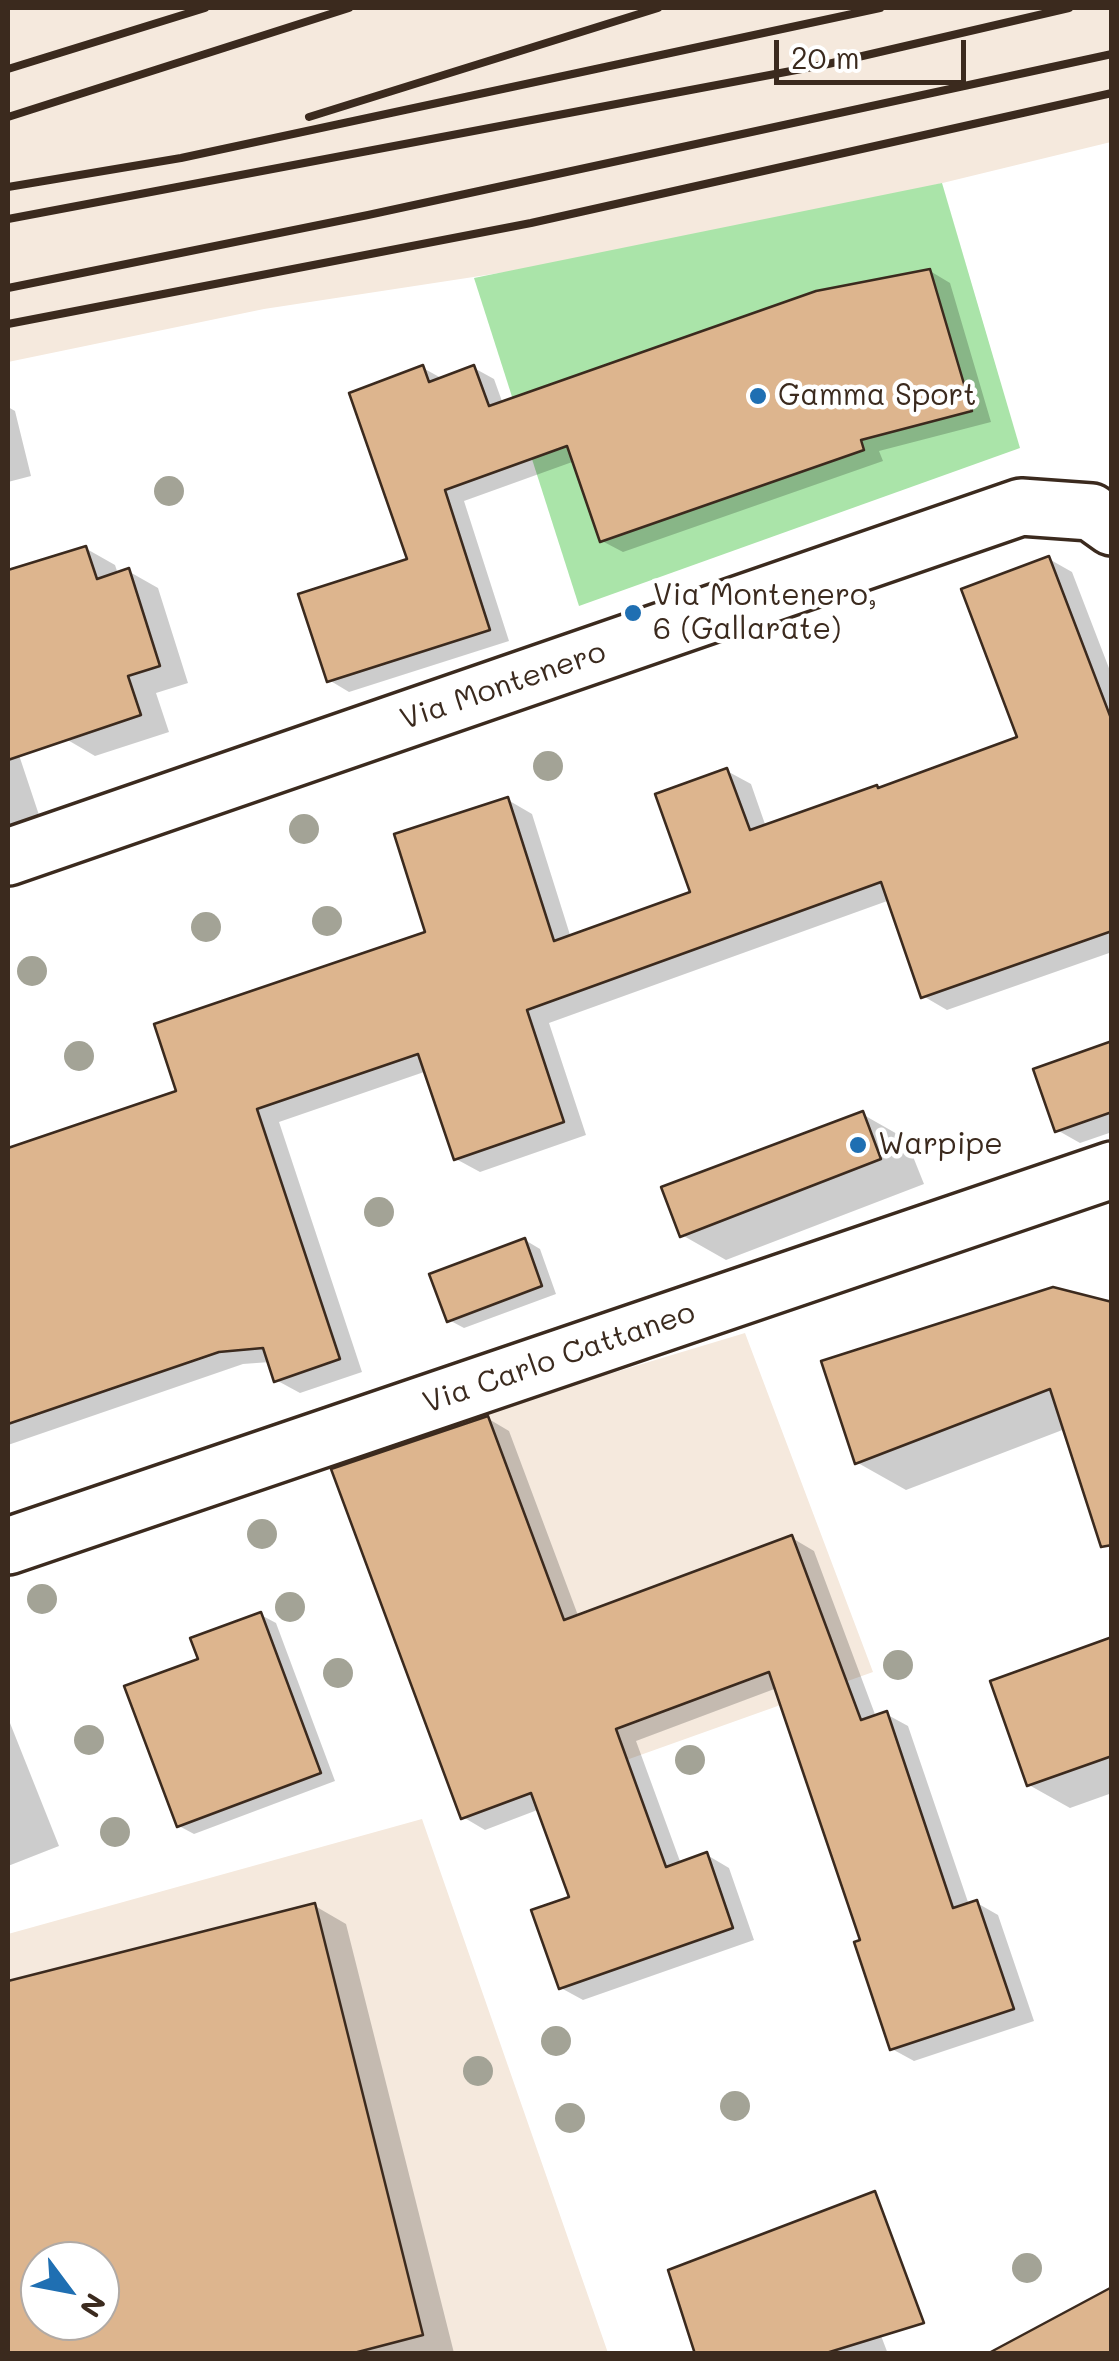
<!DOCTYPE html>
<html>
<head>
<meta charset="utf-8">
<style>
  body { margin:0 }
  #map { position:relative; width:1119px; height:2361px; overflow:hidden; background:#fff; font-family:Mali,sans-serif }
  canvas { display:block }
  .frame { position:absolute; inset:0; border:10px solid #3b2a1e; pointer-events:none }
  .north { position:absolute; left:20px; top:2241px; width:100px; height:100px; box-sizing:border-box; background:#fff; border:2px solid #b1aaa5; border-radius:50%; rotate:122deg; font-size:28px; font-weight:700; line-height:40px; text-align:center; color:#3b2a1e }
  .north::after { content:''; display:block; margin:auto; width:35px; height:45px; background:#1f6fb2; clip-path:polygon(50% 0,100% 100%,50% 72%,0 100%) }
  .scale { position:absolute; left:774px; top:40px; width:192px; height:45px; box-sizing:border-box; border:5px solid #3b2a1e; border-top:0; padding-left:12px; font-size:30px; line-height:35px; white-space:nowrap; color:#3b2a1e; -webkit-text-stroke:8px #fff; paint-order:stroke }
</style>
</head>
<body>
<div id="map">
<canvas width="1119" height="2361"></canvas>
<div class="frame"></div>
<div class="north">N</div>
<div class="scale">20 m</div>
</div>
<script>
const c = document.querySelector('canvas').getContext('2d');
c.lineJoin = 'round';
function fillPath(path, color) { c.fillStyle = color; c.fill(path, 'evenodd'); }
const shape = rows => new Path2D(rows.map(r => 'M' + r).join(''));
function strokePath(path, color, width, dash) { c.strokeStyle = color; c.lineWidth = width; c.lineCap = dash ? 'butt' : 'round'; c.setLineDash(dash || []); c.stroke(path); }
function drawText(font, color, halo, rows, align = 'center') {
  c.font = font + ' Mali,sans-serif'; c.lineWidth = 9; c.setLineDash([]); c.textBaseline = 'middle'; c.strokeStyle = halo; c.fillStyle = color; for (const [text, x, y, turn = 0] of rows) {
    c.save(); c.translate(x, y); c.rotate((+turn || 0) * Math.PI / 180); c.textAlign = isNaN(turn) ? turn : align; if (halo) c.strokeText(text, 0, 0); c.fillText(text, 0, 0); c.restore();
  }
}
fillPath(shape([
  [8,8,1111,8,1111,142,696,243,264,309,8,362],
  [745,1333,873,1672,461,1819,331,1469,486,1411],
  [422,1819,608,2353,8,2354,8,1934],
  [40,2261,100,2261,100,2321,40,2321]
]), '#f5e9dd');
fillPath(shape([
  [942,183,1020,448,579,606,474,278]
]), '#aae4a9');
fillPath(shape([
  [930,271,950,283,991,422,879,451,883,461,623,552,602,541,575,461,464,501,509,641,349,692,329,680,410,560,423,368,443,379,474,368,494,379,503,404],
  [8,407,15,411,31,476,8,482],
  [85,548,115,565,118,574,128,571,158,588,188,683,156,693,169,732,95,756,66,739],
  [1049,559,1072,572,1112,676,1112,952,947,1010,923,996,890,900,549,1023,586,1135,480,1172,456,1159,427,1071,279,1122,362,1372,300,1393,276,1380,270,1362,243,1364,8,1445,8,1151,180,1092,428,934,508,800,532,814,571,938,693,894,727,771,751,784,766,827,881,790,1020,738],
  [8,736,14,740,42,824,8,835],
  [1112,1044,1112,1132,1080,1143,1057,1130],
  [862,1114,906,1139,924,1184,726,1260,682,1235],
  [525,1240,540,1249,556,1294,464,1328,449,1320],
  [1053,1290,1065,1429,906,1490,858,1463],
  [487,1418,509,1431,579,1618,792,1538,814,1551,876,1717,886,1714,908,1726,969,1905,977,1903,998,1915,1034,2021,914,2061,892,2049,863,1941,777,1688,636,1741,681,1864,707,1855,729,1868,754,1940,583,2000,561,1988,572,1898,540,1809,485,1830,463,1817],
  [261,1615,276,1623,335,1781,194,1834,179,1826,202,1660],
  [1112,1640,1112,1793,1070,1808,1029,1785],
  [8,1718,59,1846,8,1866,8,1717],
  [315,1906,346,1924,454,2353,8,2354,8,1983],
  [40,2261,100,2261,100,2321,40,2321],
  [846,2244,888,2354,698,2354]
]), '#0003');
const building = shape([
  [930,269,972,411,861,440,864,450,600,542,567,446,445,490,490,630,327,682,298,594,407,559,349,393,423,365,429,382,474,365,489,406,816,291,930,269],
  [86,546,97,579,129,568,160,666,128,676,141,715,8,760,8,570,86,546],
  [1049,556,1112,721,1112,931,921,998,881,882,527,1010,564,1122,454,1160,418,1054,257,1109,340,1359,274,1382,263,1348,219,1352,8,1424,8,1148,176,1091,154,1024,425,932,394,834,508,797,554,941,690,892,655,794,727,768,750,830,877,785,878,788,1017,737,961,589,1049,556],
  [1112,1041,1112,1112,1055,1132,1033,1069,1112,1041],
  [863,1111,881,1159,680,1237,661,1187,863,1111],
  [525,1238,542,1286,447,1322,429,1274,525,1238],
  [1053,1287,1112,1302,1112,1545,1101,1547,1050,1389,855,1464,821,1361,1053,1287],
  [488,1416,564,1620,792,1535,861,1720,887,1711,953,1908,977,1900,1014,2009,890,2050,854,1942,860,1940,769,1672,616,1729,666,1867,707,1852,733,1928,559,1989,531,1910,569,1897,531,1793,461,1819,331,1469,488,1416],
  [261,1612,321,1773,177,1827,124,1686,198,1659,190,1638,261,1612],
  [1112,1637,1112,1756,1027,1786,990,1681,1112,1637],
  [315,1903,423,2335,350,2354,8,2354,8,1981,315,1903],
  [40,2261,100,2261,100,2321,40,2321,40,2261],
  [875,2191,924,2323,823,2354,695,2354,668,2270,875,2191],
  [1112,2287,1112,2354,987,2354,1112,2287]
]);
fillPath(building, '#ddb58e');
strokePath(building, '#3b2a1e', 2.5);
const street = shape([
  [8,857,1021,507,1091,512,1112,527],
  [8,1546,1112,1170]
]);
strokePath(street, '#3b2a1e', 62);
strokePath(street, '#fff', 55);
strokePath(shape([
  [8,69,205,8],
  [8,117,349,8],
  [309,117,658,8],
  [8,187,181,158,880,8],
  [8,219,828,64,1069,8],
  [8,288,368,215,1112,54],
  [8,324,531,223,1112,93]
]), '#3b2a1e', 8);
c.fillStyle = '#a3a396';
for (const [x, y] of [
  [169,491],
  [548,766],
  [304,829],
  [327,921],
  [206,927],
  [32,971],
  [79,1056],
  [379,1212],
  [262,1534],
  [42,1599],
  [290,1607],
  [898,1665],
  [338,1673],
  [89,1740],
  [690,1760],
  [115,1832],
  [556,2041],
  [478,2071],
  [735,2106],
  [570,2118],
  [1027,2268]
]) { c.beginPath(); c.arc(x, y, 15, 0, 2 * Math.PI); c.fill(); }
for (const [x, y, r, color] of [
  [758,396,10,"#1f6fb2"],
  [633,613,10,"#1f6fb2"],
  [858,1145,10,"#1f6fb2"]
]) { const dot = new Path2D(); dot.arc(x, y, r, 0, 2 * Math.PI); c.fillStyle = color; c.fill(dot); strokePath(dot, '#fff', 4); }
drawText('30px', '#3b2a1e', '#fff', [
  ["Gamma Sport",778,396],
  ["Via Montenero,",653,596],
  ["6 (Gallarate)",653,630],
  ["Warpipe",878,1145]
], 'left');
drawText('30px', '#3b2a1e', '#fff', [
  ["Via Montenero",503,686,-19],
  ["Via Carlo Cattaneo",559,1358,-19]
]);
</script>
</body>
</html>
